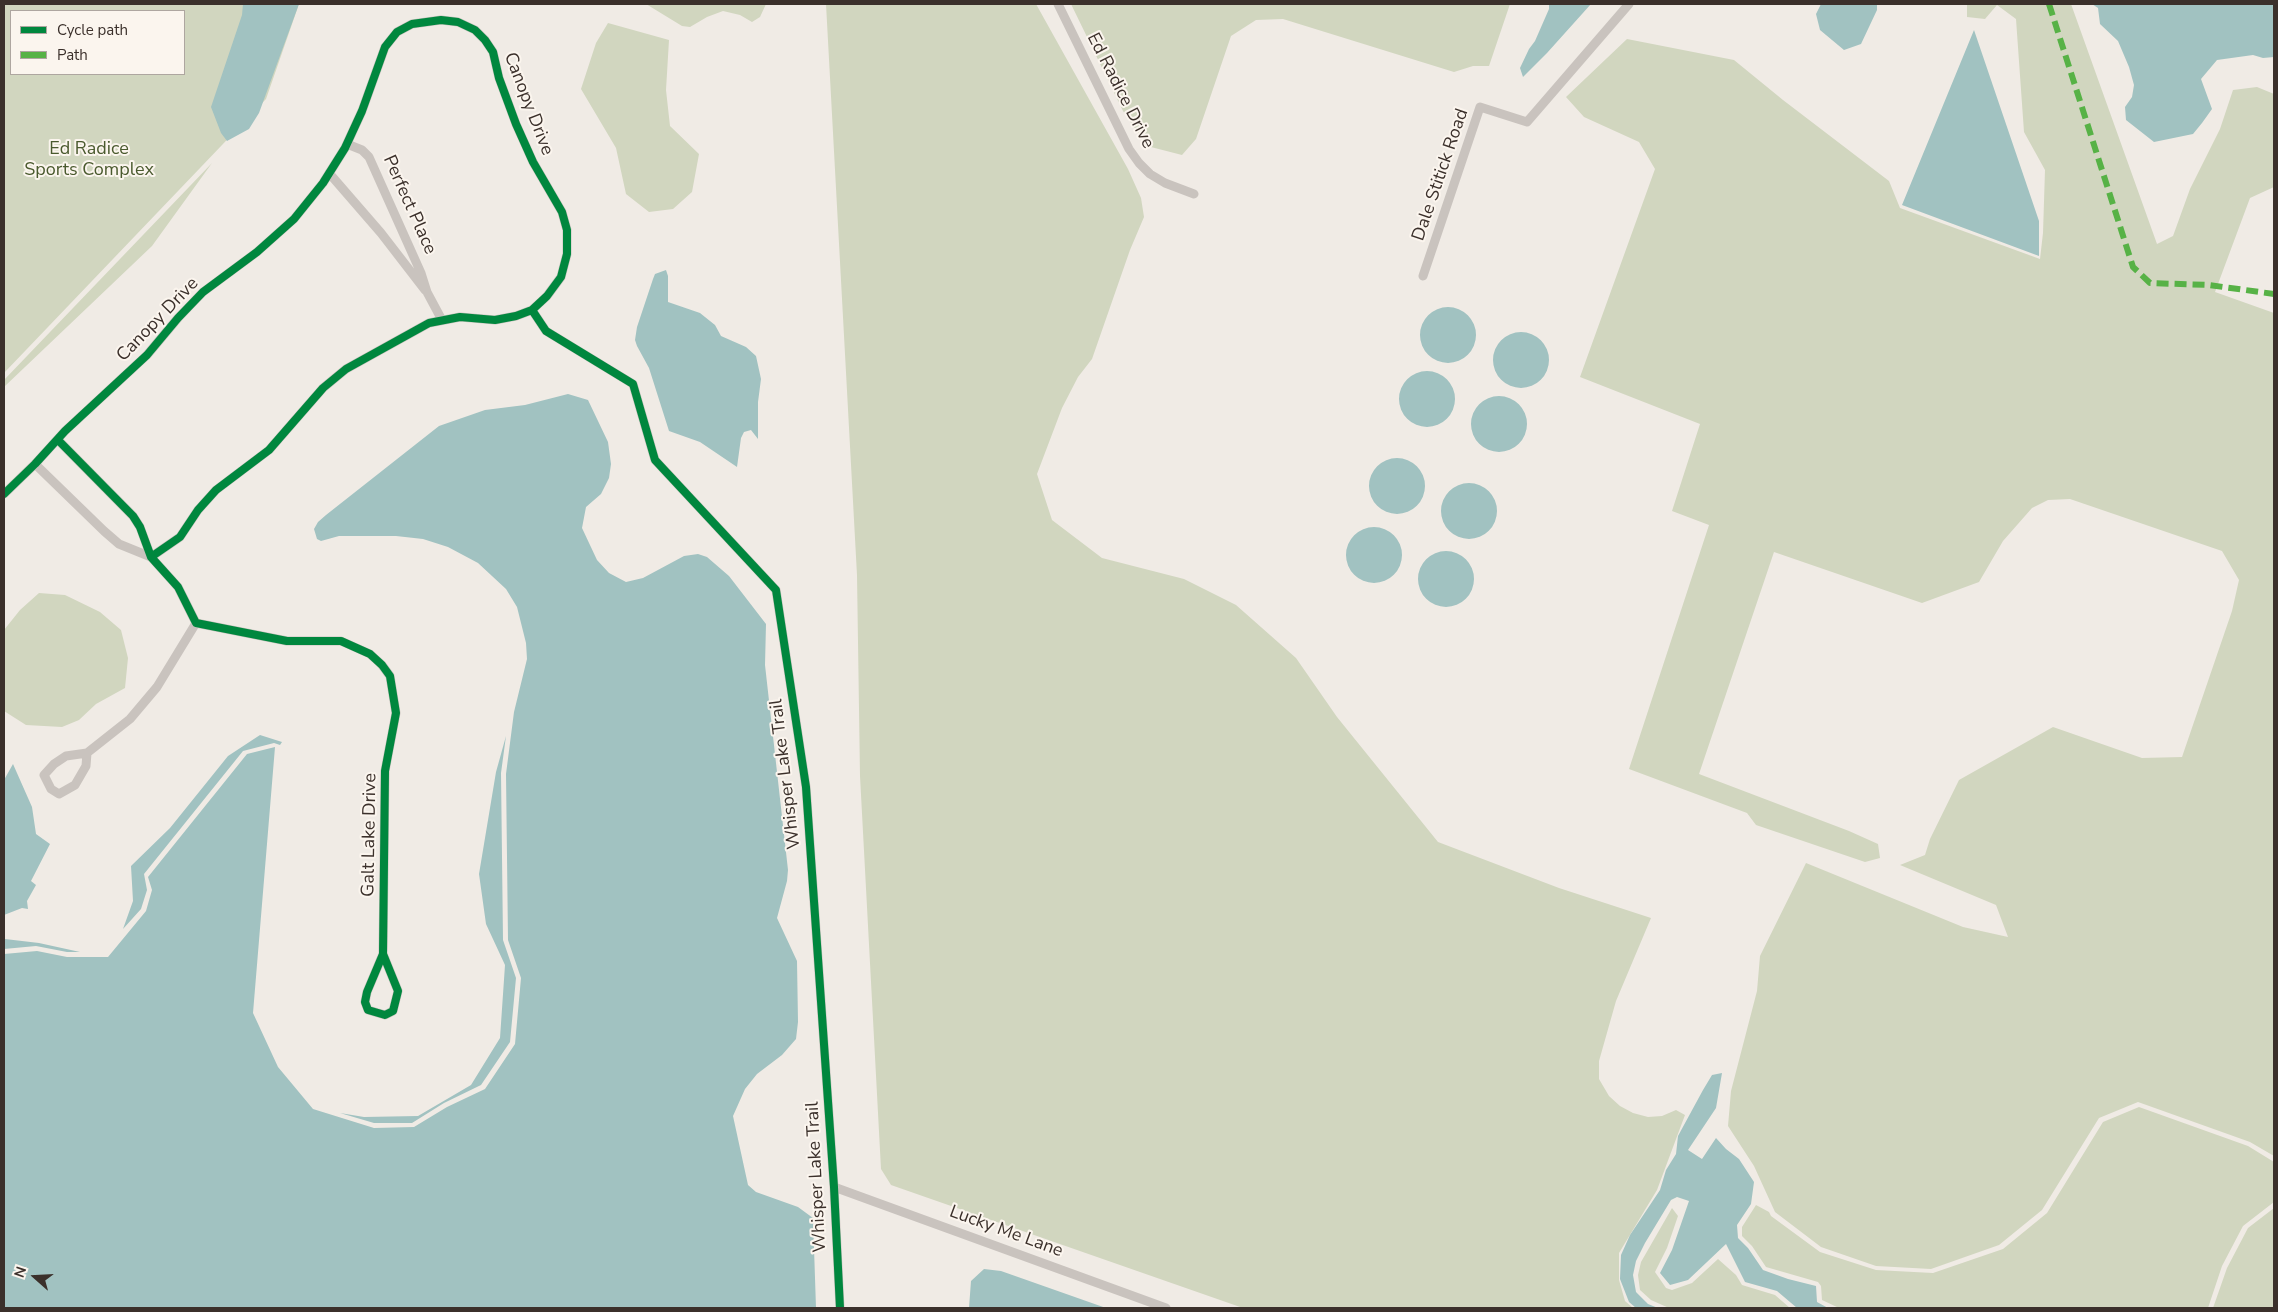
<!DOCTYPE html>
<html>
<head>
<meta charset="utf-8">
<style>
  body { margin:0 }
  #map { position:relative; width:2278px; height:1312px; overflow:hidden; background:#f0ebe5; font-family:"Nunito Sans",sans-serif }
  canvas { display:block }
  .frame { position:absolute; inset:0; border:5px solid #3b302b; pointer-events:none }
  .legend { position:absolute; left:10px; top:10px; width:175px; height:65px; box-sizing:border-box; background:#fbf5ee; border:1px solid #aea6a0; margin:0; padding:6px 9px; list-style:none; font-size:15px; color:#3b302b }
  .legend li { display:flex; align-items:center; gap:10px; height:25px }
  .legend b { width:25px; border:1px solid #aea6a0 }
  .north { position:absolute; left:10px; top:1252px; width:50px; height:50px; -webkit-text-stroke:4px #fbf5ee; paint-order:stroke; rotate:289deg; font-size:14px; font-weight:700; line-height:20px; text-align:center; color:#3b302b }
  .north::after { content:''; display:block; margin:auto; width:18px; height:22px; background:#3b302b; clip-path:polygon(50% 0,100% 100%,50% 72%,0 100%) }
</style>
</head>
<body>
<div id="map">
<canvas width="2278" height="1312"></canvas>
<div class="frame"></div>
<ul class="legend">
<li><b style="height:6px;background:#00873e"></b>Cycle path</li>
<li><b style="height:6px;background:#57b246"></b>Path</li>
</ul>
<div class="north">N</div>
</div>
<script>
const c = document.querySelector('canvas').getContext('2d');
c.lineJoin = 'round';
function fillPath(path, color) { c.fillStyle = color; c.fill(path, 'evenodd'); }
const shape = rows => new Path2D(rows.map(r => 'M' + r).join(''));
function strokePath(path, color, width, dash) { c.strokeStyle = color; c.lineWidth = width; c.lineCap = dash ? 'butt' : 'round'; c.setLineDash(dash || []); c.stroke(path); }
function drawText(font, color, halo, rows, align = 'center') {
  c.font = font + ' "Nunito Sans",sans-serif'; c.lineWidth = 4; c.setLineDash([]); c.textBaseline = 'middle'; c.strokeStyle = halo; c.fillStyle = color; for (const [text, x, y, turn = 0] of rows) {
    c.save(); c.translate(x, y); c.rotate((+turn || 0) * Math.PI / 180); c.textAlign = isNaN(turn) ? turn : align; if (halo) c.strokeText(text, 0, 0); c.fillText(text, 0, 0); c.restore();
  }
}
fillPath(shape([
  [4,4,299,4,266,99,4,373],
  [11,11,184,11,184,74,11,74],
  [646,4,766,4,760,17,752,22,740,15,723,11,707,17,690,27,682,26],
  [826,4,1036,4,1128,169,1141,198,1144,217,1130,250,1092,359,1078,377,1062,408,1037,474,1052,520,1102,558,1184,579,1236,605,1296,658,1337,717,1438,842,1559,888,1651,918,1616,1001,1599,1061,1599,1079,1609,1096,1620,1106,1633,1113,1648,1117,1662,1116,1676,1110,1685,1115,1657,1190,1619,1253,1619,1280,1625,1301,1633,1308,1243,1308,891,1185,881,1169,860,776,857,575],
  [1071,4,1510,4,1489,66,1473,66,1454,72,1283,19,1256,20,1231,36,1196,139,1182,155,1147,146,1123,111],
  [1967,4,2071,4,2157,244,2173,236,2190,189,2220,129,2233,90,2257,87,2274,94,2274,187,2250,198,2215,292,2274,313,2274,1156,2250,1142,2138,1102,2099,1118,2042,1210,1999,1245,1931,1269,1876,1266,1821,1247,1775,1212,1754,1166,1728,1126,1731,1091,1757,991,1760,956,1806,863,1963,927,2008,937,1996,905,1900,865,1925,855,1930,839,1959,780,2053,727,2142,758,2182,757,2232,611,2239,580,2222,551,2070,499,2048,500,2032,508,2003,541,1979,582,1922,603,1774,552,1699,774,1849,831,1878,844,1880,858,1865,862,1756,825,1747,813,1629,769,1709,525,1672,511,1700,424,1580,377,1655,169,1639,142,1584,117,1566,97,1627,39,1734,60,1783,100,1889,181,1900,208,2040,259,2043,233,2045,170,2024,132,2016,19,1997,5,1985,19,1967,17],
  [608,23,669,40,666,90,670,126,699,154,692,192,673,209,649,212,626,194,616,148,581,89,596,43],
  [212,163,152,246,4,387,4,380],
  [39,593,65,595,100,612,121,630,128,658,125,688,96,704,79,720,62,727,26,725,4,711,4,630,20,610],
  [2139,1107,2248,1146,2274,1162,2274,1202,2243,1226,2222,1266,2208,1308,1839,1308,1822,1300,1821,1286,1818,1282,1766,1267,1752,1246,1742,1236,1742,1227,1756,1205,1769,1212,1771,1216,1820,1252,1876,1270,1933,1273,2003,1249,2047,1213,2103,1122],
  [1672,1208,1678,1216,1667,1248,1655,1272,1666,1288,1672,1290,1692,1283,1718,1259,1736,1275,1742,1285,1775,1295,1790,1308,1669,1308,1651,1300,1640,1290,1638,1275,1641,1262],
  [2274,1208,2274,1308,2213,1308,2227,1268,2248,1228]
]), '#d1d6bf');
fillPath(shape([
  [243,4,299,4,259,113,249,129,227,141,221,133,211,107,242,15],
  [1549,4,1591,4,1547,53,1523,77,1520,68,1529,49,1535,41,1549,9],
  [1821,4,1877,4,1877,10,1861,44,1844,50,1820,30,1816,14],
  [2092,4,2274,4,2274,57,2263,58,2253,55,2217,60,2201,79,2212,109,2202,123,2193,134,2154,142,2126,120,2125,107,2132,97,2134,85,2129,67,2118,41,2100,24,2098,8],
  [1974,30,2039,221,2039,256,1902,205],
  [666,270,668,276,668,302,700,313,715,325,721,336,746,347,756,356,761,379,758,402,758,439,751,430,744,432,741,438,737,467,700,442,669,431,649,368,637,346,635,340,637,327,653,279,655,274],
  '1420 335a28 28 0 1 1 56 0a28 28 0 1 1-56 0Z',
  '1493 360a28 28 0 1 1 56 0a28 28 0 1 1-56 0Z',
  '1399 399a28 28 0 1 1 56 0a28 28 0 1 1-56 0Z',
  [568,394,588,400,608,442,611,464,609,478,601,494,586,507,582,528,597,560,609,573,626,582,643,578,684,556,698,554,707,557,729,576,766,624,765,665,788,870,787,881,777,918,797,961,798,1022,796,1039,782,1055,757,1074,745,1089,733,1116,748,1185,756,1192,798,1207,813,1218,816,1308,4,1308,4,954,37,951,67,957,108,957,146,911,152,890,148,877,247,754,275,747,253,1013,278,1067,313,1109,374,1128,414,1127,447,1107,485,1089,515,1044,521,978,508,940,506,774,514,712,527,659,526,643,517,607,506,589,478,563,448,547,423,539,396,536,339,536,321,541,317,539,314,529,318,522,326,515,439,426,485,410,525,405],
  '1471 424a28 28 0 1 1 56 0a28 28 0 1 1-56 0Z',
  '1369 486a28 28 0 1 1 56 0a28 28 0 1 1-56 0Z',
  '1441 511a28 28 0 1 1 56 0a28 28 0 1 1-56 0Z',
  '1346 555a28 28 0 1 1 56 0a28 28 0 1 1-56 0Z',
  '1418 579a28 28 0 1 1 56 0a28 28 0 1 1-56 0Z',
  [260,735,282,742,280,745,274,743,243,751,144,874,147,890,141,909,123,929,133,901,131,866,170,828,228,756],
  [506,736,501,773,503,940,516,978,510,1042,481,1085,444,1103,412,1123,374,1123,340,1113,364,1117,418,1116,471,1085,500,1038,505,965,486,924,479,874,496,772],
  [13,764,32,807,36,834,50,844,31,881,36,885,27,901,28,909,22,908,4,915,4,780],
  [5,939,39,943,80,952,67,952,36,946,4,949],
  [1722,1073,1716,1108,1688,1150,1702,1159,1716,1138,1726,1149,1739,1159,1754,1182,1751,1204,1737,1225,1738,1238,1748,1248,1763,1270,1788,1279,1816,1286,1817,1302,1828,1308,1797,1308,1777,1291,1745,1282,1726,1244,1688,1280,1670,1285,1660,1273,1672,1250,1689,1201,1677,1197,1671,1200,1645,1243,1636,1261,1633,1275,1636,1292,1648,1304,1658,1308,1636,1308,1629,1302,1620,1279,1621,1255,1630,1235,1660,1190,1666,1170,1676,1154,1678,1136,1703,1090,1712,1075],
  [984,1269,1001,1271,1106,1308,969,1308,971,1281]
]), '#a1c2c1');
strokePath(shape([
  [1058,4,1129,149,1139,163,1150,174,1165,183,1194,194],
  [347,144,362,150,369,157,421,273,427,292,442,320],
  [329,173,381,233,425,290],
  [1423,276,1480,107,1527,122,1629,4],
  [532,310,546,331,633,384,655,460,776,590,806,787,834,1187,840,1308],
  [58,440,133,516,140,527,151,557,178,587,196,623,287,641,341,641,370,654,382,665,390,676,396,713,385,771,383,954,367,992,365,1002,368,1010,385,1015,393,1011,398,991,383,954],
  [35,464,104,531,119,544,151,557],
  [4,494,35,464,65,431,147,355,178,318,203,292,257,252,294,219,323,183,345,148,362,111,385,47,397,32,412,24,441,20,458,22,475,30,485,40,493,52,499,78,516,124,533,162,562,212,567,230,567,254,561,277,547,296,532,310,516,316,495,320,460,317,429,323,346,369,323,388,269,450,216,490,198,510,180,537,151,557],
  [87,753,86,766,75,785,59,794,51,789,44,775,54,764,66,756,87,753,130,719,157,687,196,623],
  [834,1187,1166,1308]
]), '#c9c3be', 9);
strokePath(shape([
  [2049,4,2133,267,2150,283,2209,285,2274,294]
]), '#57b246', 6, [12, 6]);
strokePath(shape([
  [532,310,546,331,633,384,655,460,776,590,806,787,834,1187,840,1308],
  [58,440,133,516,140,527,151,557,178,587,196,623,287,641,341,641,370,654,382,665,390,676,396,713,385,771,383,954,367,992,365,1002,368,1010,385,1015,393,1011,398,991,383,954],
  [4,494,35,464,65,431,147,355,178,318,203,292,257,252,294,219,323,183,345,148,362,111,385,47,397,32,412,24,441,20,458,22,475,30,485,40,493,52,499,78,516,124,533,162,562,212,567,230,567,254,561,277,547,296,532,310,516,316,495,320,460,317,429,323,346,369,323,388,269,450,216,490,198,510,180,537,151,557]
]), '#00873e', 8);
drawText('18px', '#3b302b', '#fbf5ee', [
  ["Ed Radice Drive",1120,91,63],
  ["Canopy Drive",528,104,69],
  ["Dale Stitick Road",1441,175,-71],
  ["Perfect Place",409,205,66],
  ["Canopy Drive",158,320,-46],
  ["Whisper Lake Trail",786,774,-97],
  ["Galt Lake Drive",370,835,-89],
  ["Whisper Lake Trail",817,1177,-93],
  ["Lucky Me Lane",1006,1232,20]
]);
drawText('18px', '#4a5a2e', '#fbf5ee', [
  ["Ed Radice",89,150],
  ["Sports Complex",89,171]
]);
</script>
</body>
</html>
